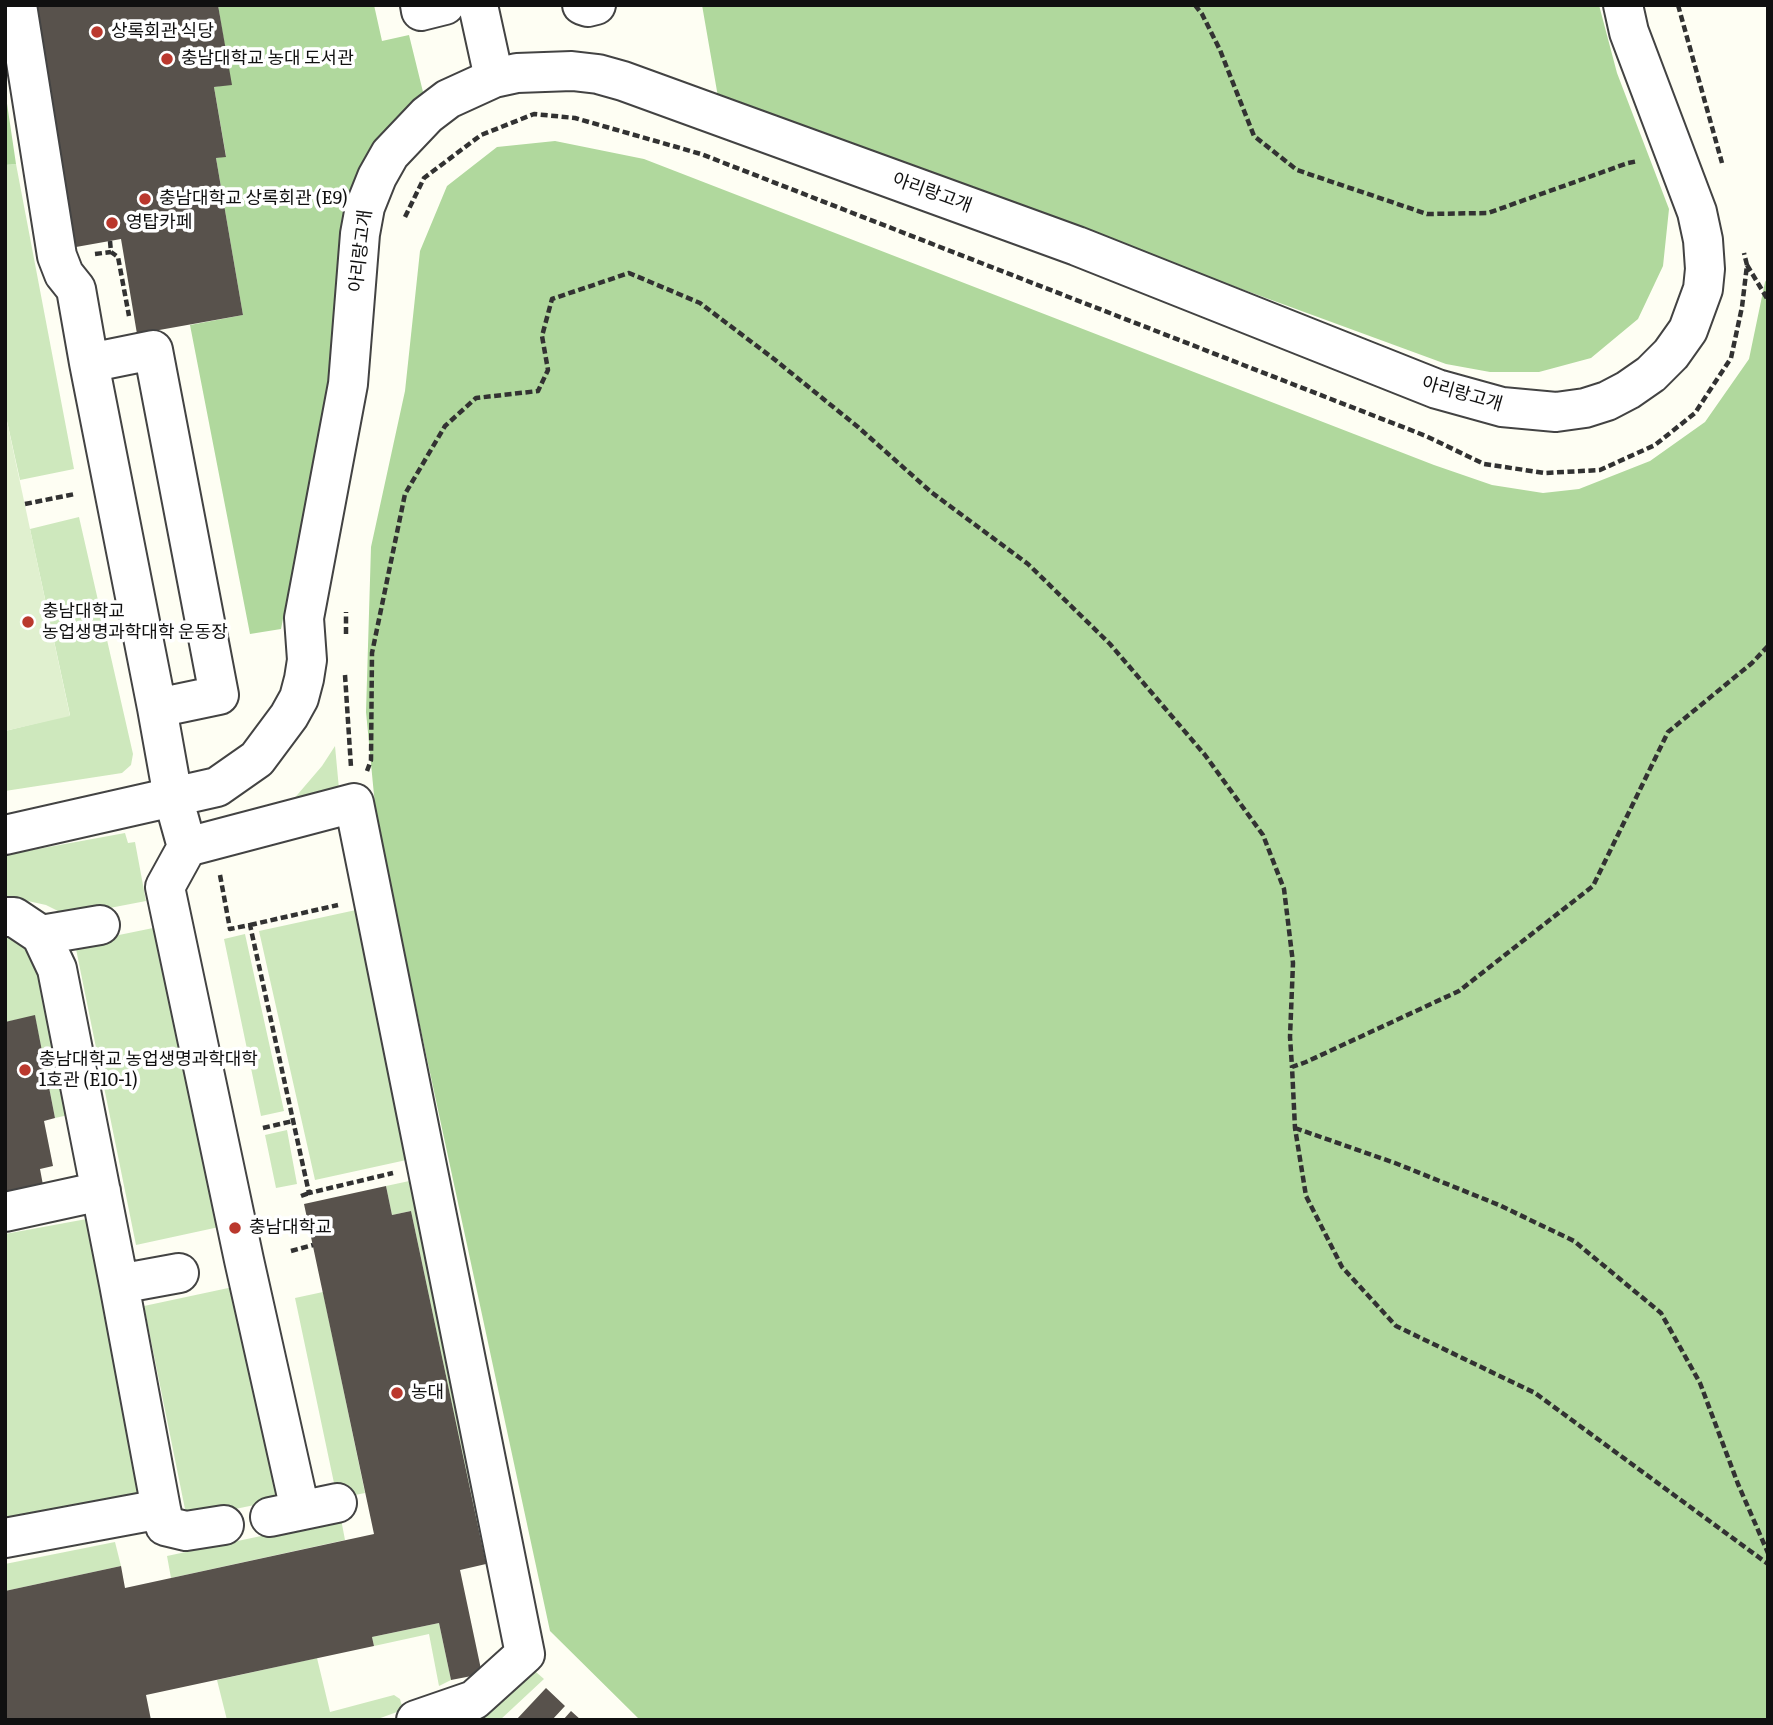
<!DOCTYPE html>
<html>
<head>
<meta charset="utf-8">
<style>
  body { margin:0 }
  #map { position:relative; width:1773px; height:1725px; overflow:hidden; background:#fefef3; font-family:Literata,serif }
  canvas { display:block }
  .frame { position:absolute; inset:0; border:7px solid #101010; pointer-events:none }
</style>
</head>
<body>
<div id="map">
<canvas width="1773" height="1725"></canvas>
<div class="frame"></div>
</div>
<script>
const c = document.querySelector('canvas').getContext('2d');
c.lineJoin = 'round';
function fillPath(path, color) { c.fillStyle = color; c.fill(path, 'evenodd'); }
const shape = rows => new Path2D(rows.map(r => 'M' + r).join(''));
function strokePath(path, color, width, dash) { c.strokeStyle = color; c.lineWidth = width; c.lineCap = dash ? 'butt' : 'round'; c.setLineDash(dash || []); c.stroke(path); }
function drawText(font, color, halo, rows, align = 'center') {
  c.font = font + ' Literata,"Noto Sans KR",serif'; c.lineWidth = 7; c.setLineDash([]); c.textBaseline = 'middle'; c.strokeStyle = halo; c.fillStyle = color; for (const [text, x, y, turn = 0] of rows) {
    c.save(); c.translate(x, y); c.rotate((+turn || 0) * Math.PI / 180); c.textAlign = isNaN(turn) ? turn : align; if (halo) c.strokeText(text, 0, 0); c.fillText(text, 0, 0); c.restore();
  }
}
fillPath(shape([
  [16,164,74,469,20,480,5,412,5,165],
  [79,517,133,754,131,765,122,773,5,791,5,731,70,715,30,529],
  [335,746,339,789,292,801,322,766],
  [125,833,128,843,135,842,146,901,68,916,46,905,5,896,5,855],
  [356,910,411,1159,315,1180,259,931],
  [158,927,219,1227,136,1245,75,944],
  [245,934,284,1111,261,1116,224,939],
  [5,935,9,935,27,946,42,964,73,1114,55,1118,35,1016,5,1022],
  [287,1130,297,1184,276,1188,265,1135],
  [414,1180,495,1562,486,1564,411,1211,392,1215,386,1186],
  [92,1218,142,1493,5,1519,5,1234],
  [233,1287,276,1496,269,1502,187,1519,144,1306],
  [323,1292,365,1493,345,1497,334,1483,295,1298],
  [341,1519,345,1540,171,1578,167,1556],
  [115,1542,121,1566,5,1591,5,1564],
  [439,1623,451,1680,439,1686,429,1634,374,1646,372,1637],
  [317,1658,330,1712,394,1695,400,1699,402,1706,397,1712,375,1720,227,1720,217,1680],
  [528,1665,544,1679,500,1720,450,1720]
]), '#cee8bd');
fillPath(shape([
  [218,5,374,5,382,41,409,35,424,96,386,130,359,176,342,218,330,378,281,629,250,634,190,325,243,315,216,158,226,156,214,87,231,84],
  [702,5,1599,5,1617,73,1669,209,1663,266,1638,319,1591,358,1539,372,1490,372,1446,364,718,97],
  [5,90,16,164,5,165],
  [555,141,644,159,1434,465,1492,485,1543,493,1579,489,1650,461,1705,422,1749,359,1765,282,1768,277,1768,1720,640,1720,550,1631,377,826,366,712,371,547,405,391,420,251,447,186,497,147]
]), '#b0d89d');
fillPath(shape([
  [5,412,70,716,5,731]
]), '#e0f0cf');
fillPath(shape([
  [34,5,218,5,232,85,214,87,226,157,216,158,243,315,137,334,121,239,76,247],
  [35,1015,55,1118,44,1121,53,1166,40,1169,43,1185,5,1192,5,1022],
  [386,1186,392,1215,411,1211,486,1564,460,1570,482,1674,451,1680,439,1623,372,1637,374,1646,146,1695,151,1720,5,1720,5,1591,121,1566,125,1588,374,1534,304,1204],
  [546,1688,565,1706,552,1720,516,1720],
  [571,1711,581,1720,563,1720]
]), '#58524c');
const minor = shape([
  [17,5,57,256,64,274,76,289,89,363,157,708,173,797,187,847,165,887,244,1260,300,1510],
  [420,5,421,11,445,5],
  [478,5,494,78],
  [582,5,588,7,596,5],
  [89,363,153,350,219,695,157,708],
  [5,835,217,787,257,759,289,716,299,698,304,679,307,660,304,618,348,384,360,234,365,207,377,177,390,154,427,115,448,99,494,78,517,73,572,71,598,74,623,81,1077,246,1437,389,1502,407,1556,412,1585,408,1607,401,1628,390,1651,374,1671,354,1688,330,1703,289,1705,269,1703,240,1697,212,1629,32,1623,5],
  [187,847,354,803,525,1654,474,1700,416,1720],
  [5,917,14,917,41,935,57,969,119,1284,161,1509,5,1538],
  [41,935,100,925],
  [5,1212,101,1191],
  [119,1284,179,1273],
  [161,1509,165,1526,186,1531,224,1525],
  [270,1517,337,1503]
]);
strokePath(minor, '#434343', 42);
strokePath(shape([
  [1195,5,1202,14,1220,50,1254,136,1297,170,1427,214,1488,213,1628,163,1638,161],
  [1678,5,1722,163],
  [405,217,424,178,481,135,534,114,575,118,701,154,1426,436,1484,464,1545,473,1600,470,1655,445,1695,413,1731,358,1742,307,1747,265,1744,253],
  [110,241,111,252,118,257,129,316],
  [95,254,111,252],
  [1747,265,1768,300],
  [25,504,75,494],
  [346,634,346,612],
  [1768,646,1752,663,1668,732,1593,886,1459,991,1306,1062,1292,1067,1295,1128,1306,1196,1342,1267,1396,1326,1535,1393,1768,1564],
  [345,675,351,767],
  [367,771,371,760,372,653,405,494,445,426,476,398,538,391,548,370,542,336,552,299,629,273,700,303,774,359,858,427,931,492,1028,564,1110,644,1205,755,1263,835,1284,889,1293,963,1290,1037,1292,1067],
  [220,875,230,929,250,925,309,1193,393,1173],
  [250,925,338,905],
  [263,1128,293,1121],
  [1295,1128,1395,1163,1499,1205,1574,1241,1661,1313,1700,1383,1738,1484,1768,1553],
  [301,1196,309,1193],
  [291,1251,313,1245]
]), '#323232', 4.5, [7, 3.5]);
strokePath(minor, '#fff', 38);
for (const [x, y, r, color] of [
  [97,32,7,"#ba382d"],
  [167,59,7,"#ba382d"],
  [145,199,7,"#ba382d"],
  [112,223,7,"#ba382d"],
  [28,622,7,"#ba382d"],
  [25,1070,7,"#ba382d"],
  [235,1228,7,"#ba382d"],
  [397,1393,7,"#ba382d"]
]) { const dot = new Path2D(); dot.arc(x, y, r, 0, 2 * Math.PI); c.fillStyle = color; c.fill(dot); strokePath(dot, '#fff', 2.5); }
drawText('18px', '#101010', '#fff', [
  ["상록회관 식당",111,32],
  ["충남대학교 농대 도서관",181,59],
  ["충남대학교 상록회관 (E9)",159,199],
  ["영탑카페",126,223],
  ["충남대학교",42,612],
  ["농업생명과학대학 운동장",42,633],
  ["충남대학교 농업생명과학대학",39,1060],
  ["1호관 (E10-1)",39,1081],
  ["충남대학교",249,1228],
  ["농대",411,1393]
], 'left');
drawText('18px', '#101010', '#fff', [
  ["아리랑고개",932,193,20],
  ["아리랑고개",361,251,-83],
  ["아리랑고개",1462,394,16]
]);
</script>
</body>
</html>
